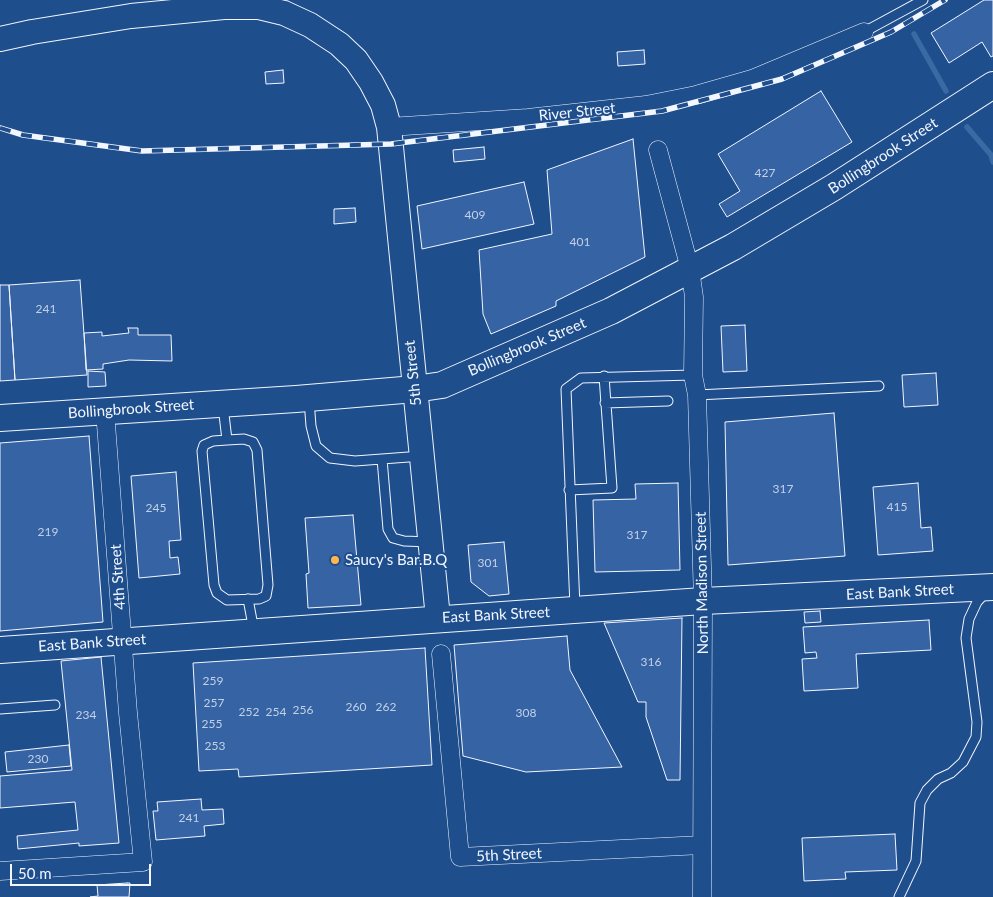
<!DOCTYPE html>
<html>
<head>
<meta charset="utf-8">
<style>
  body { margin:0 }
  #map { position:relative; width:993px; height:897px; overflow:hidden; background:#1f4e8c; font-family:Lato,sans-serif }
  canvas { display:block }
  .scale { position:absolute; left:10px; top:864px; width:141px; height:22px; box-sizing:border-box; border:2px solid #f2f6ff; border-top:0; padding-left:6px; font-size:15px; line-height:18px; white-space:nowrap; color:#f2f6ff; -webkit-text-stroke:4px #1f4e8c; paint-order:stroke }
</style>
</head>
<body>
<div id="map">
<canvas width="993" height="897"></canvas>
<div class="scale">50 m</div>
</div>
<script>
const c = document.querySelector('canvas').getContext('2d');
c.lineJoin = 'round';
const shape = rows => new Path2D(rows.map(r => 'M' + r).join(''));
function strokePath(path, color, width, dash) { c.strokeStyle = color; c.lineWidth = width; c.lineCap = dash ? 'butt' : 'round'; c.setLineDash(dash || []); c.stroke(path); }
function fillPath(path, color) { c.fillStyle = color; c.fill(path, 'evenodd'); }
function drawText(font, color, halo, rows, align = 'center') {
  c.font = font + ' Lato,sans-serif'; c.lineWidth = 4; c.setLineDash([]); c.textBaseline = 'middle'; c.strokeStyle = halo; c.fillStyle = color; for (const [text, x, y, turn = 0] of rows) {
    c.save(); c.translate(x, y); c.rotate((+turn || 0) * Math.PI / 180); c.textAlign = isNaN(turn) ? turn : align; if (halo) c.strokeText(text, 0, 0); c.fillText(text, 0, 0); c.restore();
  }
}
strokePath(shape([
  [914,34,946,91],
  [967,127,991,155,993,162]
]), '#3b69a3', 5.5);
const building = shape([
  [984,0,993,0,993,56,991,57,982,42,949,63,931,33,984,0],
  [644,50,645,64,618,66,617,52,644,50],
  [283,70,284,83,266,84,265,72,283,70],
  [821,91,852,142,727,217,719,204,740,191,718,154,821,91],
  [633,139,645,257,556,301,556,306,491,334,483,314,479,250,552,234,547,170,633,139],
  [484,147,485,159,454,162,453,150,484,147],
  [524,182,534,224,422,249,417,206,524,182],
  [355,208,356,222,334,224,334,209,355,208],
  [80,280,87,375,15,380,9,285,80,280],
  [0,285,9,285,15,380,0,381,0,285],
  [745,325,747,371,723,372,721,326,745,325],
  [128,328,138,328,138,335,171,335,172,361,129,360,103,364,103,369,86,370,84,333,102,332,102,336,129,333,128,328],
  [88,371,105,372,106,386,88,387,88,371],
  [936,373,938,405,904,407,902,375,936,373],
  [834,413,845,556,728,565,725,422,834,413],
  [89,436,103,622,0,631,0,443,89,436],
  [176,472,181,540,169,541,170,558,178,557,180,574,139,578,131,476,176,472],
  [678,483,680,570,595,572,593,500,636,499,635,484,678,483],
  [918,483,921,528,931,527,933,551,878,555,873,487,918,483],
  [353,515,361,605,308,608,306,574,309,573,305,518,353,515],
  [504,542,509,594,489,596,471,582,468,545,504,542],
  [820,611,821,622,805,623,804,612,820,611],
  [682,618,680,780,667,780,646,717,646,702,638,702,604,623,682,618],
  [929,620,931,650,856,654,858,688,804,691,802,659,817,658,816,652,805,653,803,627,929,620],
  [567,636,570,670,622,767,526,772,463,756,454,645,567,636],
  [425,648,432,765,239,777,238,769,199,771,193,663,425,648],
  [101,657,119,843,79,846,79,843,18,849,17,836,78,830,75,802,0,808,0,776,72,770,61,661,101,657],
  [69,745,71,766,7,772,5,752,69,745],
  [201,799,202,810,223,809,224,824,204,826,205,836,156,840,153,811,158,811,157,802,201,799],
  [895,834,897,870,845,872,846,879,804,881,802,838,895,834],
  [127,883,130,883,129,897,90,897,98,896,97,885,127,883]
]);
fillPath(building, '#3563a3');
strokePath(building, '#f2f6ff', 1);
const lane = shape([
  [864,32,923,0],
  [697,395,879,386],
  [309,400,311,426,316,446,330,458,355,461,422,456],
  [605,403,668,401],
  [223,406,227,440,213,441,204,445,202,451,214,585,217,593,227,600,259,599,266,596,268,585,257,450,253,442,244,439,227,440],
  [382,459,388,529,393,538,404,541,430,542],
  [569,490,612,488,604,376],
  [248,599,254,631],
  [575,607,566,389,581,378,693,375],
  [0,709,55,705],
  [899,897,916,861,920,803,927,790,938,779,951,773,963,762,976,737,977,722,966,638,969,619,977,602,986,592]
]);
const street = shape([
  [389,127,528,118,646,105,696,95,752,79,864,32],
  [658,150,690,269,694,297,693,375,697,395,703,601,702,897],
  [441,654,460,857,702,845],
  [0,871,143,862,128,713,105,411]
]);
const secondary = shape([
  [0,39,32,32,131,16,224,7,259,7,284,13,310,25,339,44,356,60,371,82,383,105,389,127,438,618]
]);
const primary = shape([
  [0,418,296,399,415,389,442,385,611,311,733,247,834,187,993,85],
  [0,650,703,601,993,587]
]);
strokePath(lane, '#f2f6ff', 11);
strokePath(street, '#f2f6ff', 19);
strokePath(secondary, '#f2f6ff', 26);
strokePath(primary, '#f2f6ff', 28);
strokePath(lane, '#1f4e8c', 9);
strokePath(street, '#1f4e8c', 18);
strokePath(secondary, '#1f4e8c', 24);
strokePath(primary, '#1f4e8c', 26);
const rail = shape([
  [0,128,23,135,142,151,391,144,662,111,782,79,891,32,945,0]
]);
strokePath(rail, '#f2f6ff', 5.5);
strokePath(rail, '#1f4e8c', 4, [11]);
for (const [x, y, r, color] of [
  [335,560,5,"#ffb74d"]
]) { const dot = new Path2D(); dot.arc(x, y, r, 0, 2 * Math.PI); c.fillStyle = color; c.fill(dot); strokePath(dot, '#1f4e8c', 2); }
drawText('12px', '#c3d1e8', null, [
  ["427",765,173],
  ["409",475,215],
  ["401",580,242],
  ["241",46,309],
  ["317",783,489],
  ["415",897,507],
  ["245",156,508],
  ["219",48,532],
  ["317",637,535],
  ["301",488,563],
  ["316",651,662],
  ["259",213,681],
  ["257",214,703],
  ["260",356,707],
  ["262",386,707],
  ["256",303,710],
  ["252",249,712],
  ["254",276,712],
  ["308",526,713],
  ["234",86,715],
  ["255",212,724],
  ["253",215,746],
  ["230",38,759],
  ["241",189,818]
]);
drawText('15px', '#f2f6ff', '#1f4e8c', [
  ["River Street",577,112,-6],
  ["Bollingbrook Street",883,156,-33],
  ["Bollingbrook Street",527,347,-23],
  ["5th Street",413,373,-96],
  ["Bollingbrook Street",131,409,-4],
  ["4th Street",118,577,-94],
  ["North Madison Street",702,583,-91],
  ["East Bank Street",900,592,-3],
  ["East Bank Street",496,615,-3],
  ["East Bank Street",92,643,-4],
  ["5th Street",509,855,-3]
]);
drawText('15px', '#f2f6ff', '#1f4e8c', [
  ["Saucy's Bar.B.Q",345,560]
], 'left');
</script>
</body>
</html>
